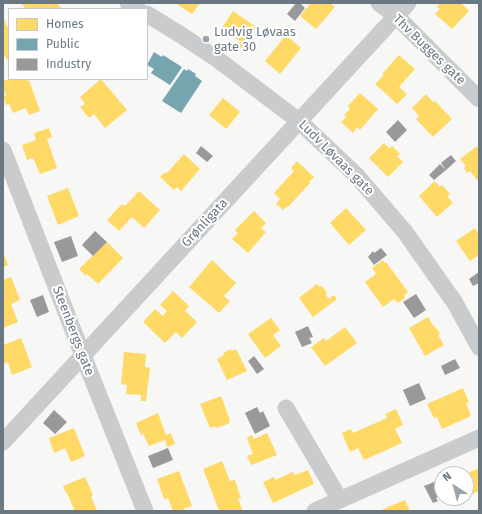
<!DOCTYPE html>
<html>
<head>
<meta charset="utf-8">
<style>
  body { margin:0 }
  #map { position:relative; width:482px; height:514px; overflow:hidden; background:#f7f7f6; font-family:"Fira Sans",sans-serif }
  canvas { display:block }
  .frame { position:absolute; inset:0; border:4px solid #6a7883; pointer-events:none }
  .legend { position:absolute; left:8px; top:8px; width:140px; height:72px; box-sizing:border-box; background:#fff; border:1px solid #c3c9cd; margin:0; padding:5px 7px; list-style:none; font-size:12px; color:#6a7883 }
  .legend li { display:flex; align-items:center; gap:8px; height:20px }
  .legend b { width:20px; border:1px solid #c3c9cd }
  .north { position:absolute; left:434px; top:466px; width:40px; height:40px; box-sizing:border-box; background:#fff; border:1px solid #c3c9cd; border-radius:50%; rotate:324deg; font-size:11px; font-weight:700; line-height:16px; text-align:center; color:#6a7883 }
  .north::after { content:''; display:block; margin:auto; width:14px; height:18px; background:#9ba4ab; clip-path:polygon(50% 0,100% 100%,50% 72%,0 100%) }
</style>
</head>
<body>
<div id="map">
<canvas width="482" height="514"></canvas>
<div class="frame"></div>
<ul class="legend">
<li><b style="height:11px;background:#ffd966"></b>Homes</li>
<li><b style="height:11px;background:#76a5af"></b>Public</li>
<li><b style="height:11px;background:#999"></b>Industry</li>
</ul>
<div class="north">N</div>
</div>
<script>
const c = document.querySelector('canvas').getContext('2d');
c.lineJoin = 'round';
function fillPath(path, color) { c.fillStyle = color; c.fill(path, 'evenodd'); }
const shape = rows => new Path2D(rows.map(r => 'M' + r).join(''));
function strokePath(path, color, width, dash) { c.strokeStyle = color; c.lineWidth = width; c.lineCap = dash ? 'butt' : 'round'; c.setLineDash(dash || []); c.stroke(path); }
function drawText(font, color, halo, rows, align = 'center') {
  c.font = font + ' "Fira Sans",sans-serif'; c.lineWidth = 4; c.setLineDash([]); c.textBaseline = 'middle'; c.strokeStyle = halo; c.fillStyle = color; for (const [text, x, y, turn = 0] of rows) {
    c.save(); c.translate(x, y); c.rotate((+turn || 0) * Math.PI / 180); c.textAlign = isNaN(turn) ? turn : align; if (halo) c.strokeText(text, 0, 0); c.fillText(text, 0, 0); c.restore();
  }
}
fillPath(shape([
  [21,3,57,3,62,9,26,9],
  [175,3,200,3,192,14],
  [311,3,330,3,335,7,316,29,300,16],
  [440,3,461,3,469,11,452,29,435,14,440,9,437,7],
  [233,11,256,27,246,41,252,45,247,53,237,46,241,41,231,36,232,34,222,28],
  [3,17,9,30,9,59,7,60,4,54,3,54],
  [286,35,301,48,280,74,265,61],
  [399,55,415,69,399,87,407,94,397,104,375,84,384,75,382,74],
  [9,79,26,79,27,81,29,80,40,111,29,115,26,108,13,113,9,104,6,105,3,97,6,95,3,88,3,81],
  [101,79,127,110,105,128,94,114,89,118,80,107,85,104,80,97],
  [360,93,378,109,360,130,357,127,353,133,341,122,346,117,344,115,350,109,348,106],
  [426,94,433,102,435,101,452,119,433,137,416,119,419,116,412,108],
  [223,98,240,112,226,129,209,115],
  [49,128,52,137,47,139,57,168,40,174,33,158,27,160,22,145,36,140,34,133],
  [384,143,389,148,392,146,400,154,397,156,403,162,388,177,369,158],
  [477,146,479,149,479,179,477,180,470,171,467,173,464,168,466,166,460,159],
  [184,154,200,169,181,191,177,187,174,190,160,177,165,172,167,173],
  [297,161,314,177,309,182,310,183,289,206,288,206,283,210,276,204,280,199,274,193,294,171,291,168],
  [435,181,440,187,442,185,450,194,447,196,453,203,437,217,419,196],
  [68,188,79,216,58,225,47,196],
  [139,191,160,210,144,228,132,217,119,231,107,220,122,204,125,206],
  [346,208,366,230,349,245,330,223],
  [254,211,266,223,261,228,266,232,248,253,232,239,238,233,235,230],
  [475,228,478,233,479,232,479,255,470,261,456,241],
  [107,242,123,258,98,284,87,274,86,276,79,269],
  [5,256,8,265,3,267,3,257],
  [212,260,236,283,224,296,230,301,219,313,189,287],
  [383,260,385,263,386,262,408,292,404,296,405,298,398,303,394,299,383,307,365,282,376,274,372,268],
  [11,277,20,300,11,304,18,322,3,328,3,280],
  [317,284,320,287,322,286,327,293,325,294,329,299,334,295,337,299,313,317,299,298],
  [173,291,189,306,185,311,197,322,182,338,176,332,165,343,143,322,155,309,163,316,167,311,160,305],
  [428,317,434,327,435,327,438,330,440,334,438,335,444,345,425,356,409,328],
  [271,318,280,330,273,335,281,346,265,358,248,334],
  [345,327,357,343,325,366,311,347,324,338,326,341],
  [21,338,32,367,12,375,8,362,3,364,3,345],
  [231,349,232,351,236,349,247,371,227,380,217,359,224,355,223,353],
  [124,352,146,354,145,367,150,368,146,401,141,401,141,395,126,394,127,385,121,384],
  [463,388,469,402,466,403,471,416,442,429,437,417,434,418,427,404],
  [221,396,230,420,229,420,230,423,216,428,215,426,210,428,200,404],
  [396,409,403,425,395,429,402,443,364,460,358,448,350,452,342,433,351,429,353,433,387,418,385,414],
  [158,413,166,435,171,433,175,444,167,447,165,440,149,446,143,434,141,435,136,423],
  [74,428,85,456,71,462,65,448,54,453,49,438],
  [267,433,277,455,251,465,247,456,253,454,247,438,252,435,254,439],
  [222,461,230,481,235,480,241,498,238,499,243,511,220,511,218,508,203,469],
  [479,468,479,491,466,497,466,474],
  [308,470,314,484,273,503,263,482,274,477,275,480,293,472,295,475],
  [179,471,192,506,183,509,184,511,173,511,168,498,164,499,157,479],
  [85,477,93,495,91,496,97,511,75,511,67,493,66,493,63,486],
  [405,500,410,511,379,511,388,507]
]), '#ffd966');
fillPath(shape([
  [154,52,162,57,163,55,182,67,170,85,151,73,154,69,147,65],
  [184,69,187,71,188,69,196,74,195,76,202,81,181,113,162,101]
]), '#76a5af');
fillPath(shape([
  [296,3,300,3,305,8,295,21,287,14],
  [398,120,407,130,395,142,386,132],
  [201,146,213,156,207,162,196,153],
  [451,155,456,161,446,170,441,163],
  [440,164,446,170,434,180,429,175],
  [95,231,107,242,93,256,82,245],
  [71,236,78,256,62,262,54,242],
  [381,248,387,255,374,265,368,257,373,251,374,253],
  [479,272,479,283,473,286,469,279],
  [416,294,426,310,414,318,403,302],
  [43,295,49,312,37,317,30,300],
  [308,326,313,337,309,338,312,343,302,347,295,332],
  [254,356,264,369,257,374,248,361],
  [455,359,460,368,445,375,441,366],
  [419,383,426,399,410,406,403,390],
  [257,407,260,413,263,411,270,426,255,434,245,413],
  [54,410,67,422,55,434,43,423],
  [168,448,173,460,153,468,148,456],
  [439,480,442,487,442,495,436,498,438,501,433,503,424,486]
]), '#999');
strokePath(shape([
  [128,3,138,9],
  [379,3,396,16,479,99],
  [147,14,181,35,217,59,299,121,357,176,405,232,455,303,479,347],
  [3,150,78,343,145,511],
  [286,408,340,500],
  [3,442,408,3],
  [315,511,479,438]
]), '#c9cbcc', 17);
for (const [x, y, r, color] of [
  [206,39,4,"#9ba4ab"]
]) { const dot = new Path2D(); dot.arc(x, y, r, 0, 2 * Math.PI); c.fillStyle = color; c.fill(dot); strokePath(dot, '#fff', 1.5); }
drawText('13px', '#6a7883', '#fff', [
  ["Ludvig Løvaas",214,32],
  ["gate 30",214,47]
], 'left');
drawText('13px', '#6a7883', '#fff', [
  ["Thv Bugges gate",429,50,44],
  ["Ludv Løvaas gate",336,158,45],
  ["Grønligata",205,223,-47],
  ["Steenbergs gate",73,331,69]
]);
</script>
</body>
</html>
